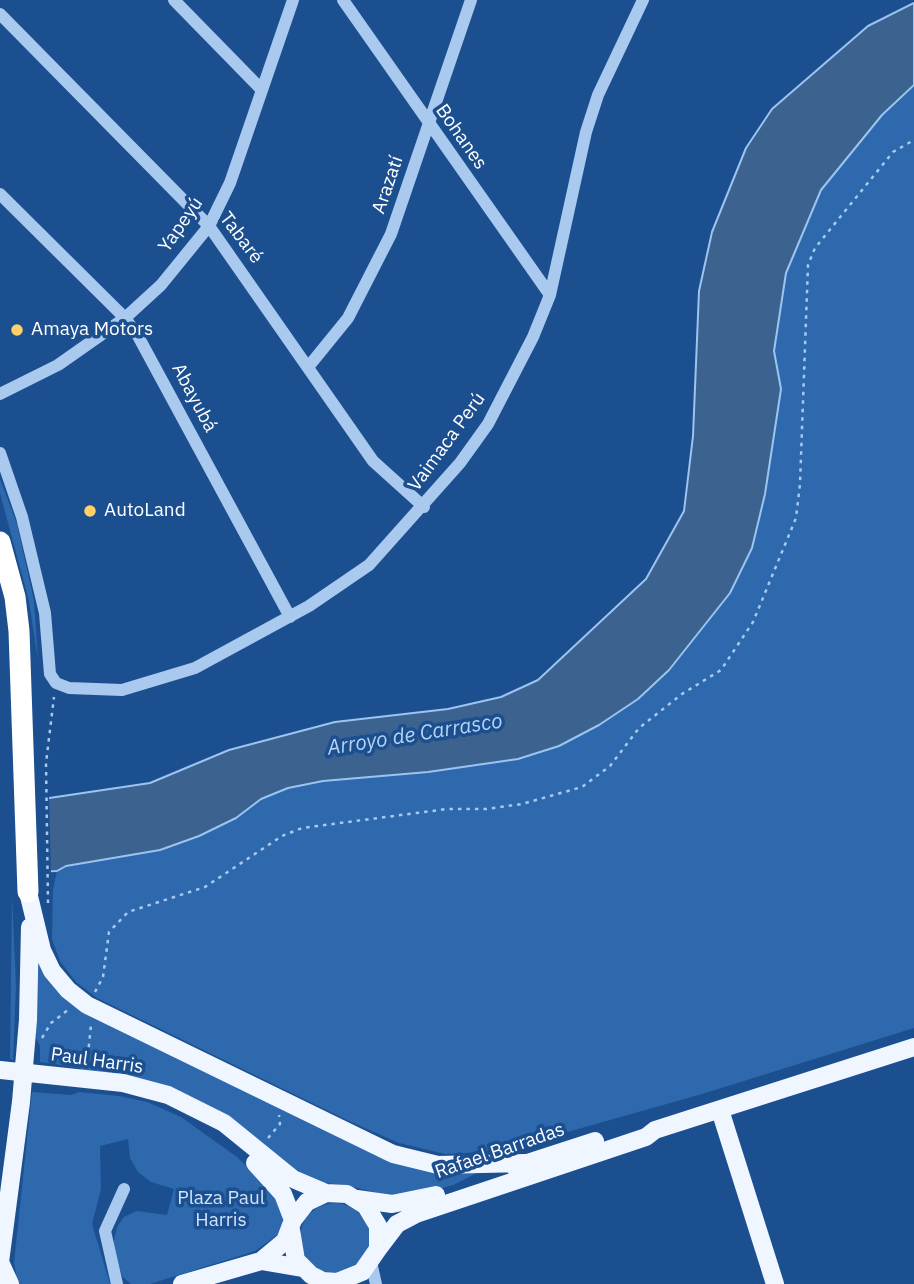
<!DOCTYPE html>
<html>
<head>
<meta charset="utf-8">
<style>
  body { margin:0 }
  canvas { display:block; background:#1b4f8f }
</style>
</head>
<body>
<canvas width="914" height="1284"></canvas>
<script>
const c = document.querySelector('canvas').getContext('2d');
c.lineJoin = 'round';
function fillPath(path, color) { c.fillStyle = color; c.fill(path, 'evenodd'); }
const shape = rows => new Path2D(rows.map(r => 'M' + r).join(''));
function strokePath(path, color, width, dash) { c.strokeStyle = color; c.lineWidth = width; c.lineCap = dash ? 'butt' : 'round'; c.setLineDash(dash || []); c.stroke(path); }
function drawText(font, color, halo, rows, align = 'center') {
  c.font = font + ' "IBM Plex Sans",sans-serif'; c.lineWidth = 7; c.setLineDash([]); c.textBaseline = 'middle'; c.strokeStyle = halo; c.fillStyle = color; for (const [text, x, y, turn = 0] of rows) {
    c.save(); c.translate(x, y); c.rotate((+turn || 0) * Math.PI / 180); c.textAlign = isNaN(turn) ? turn : align; if (halo) c.strokeText(text, 0, 0); c.fillText(text, 0, 0); c.restore();
  }
}
fillPath(shape([
  [914,85,914,1028,702,1094,525,1144,484,1152,445,1154,399,1143,349,1121,97,998,76,982,60,961,52,939,53,889,57,871,66,867,160,850,199,836,236,818,261,799,288,788,323,781,475,766,518,759,559,746,638,699,669,670,730,593,775,424,781,389,774,351,786,273,821,190,882,115],
  [0,479,17,524,34,601,38,660,29,601,0,493],
  [12,895,16,986,13,1060,10,1059],
  [37,959,47,974,239,1087,475,1174,453,1185,404,1199,345,1185,316,1182,301,1178,224,1116,81,1071,80,1068,40,1062,40,1046,36,1038],
  [32,1092,71,1095,79,1092,119,1096,147,1102,181,1117,237,1157,274,1193,282,1210,283,1224,279,1234,255,1251,150,1284,131,1284,122,1276,113,1245,117,1227,124,1217,137,1211,167,1215,174,1189,151,1182,138,1172,130,1158,128,1139,100,1146,101,1189,92,1224,110,1284,18,1284,14,1263],
  '300 1238a35 35 0 1 1 70 0a35 35 0 1 1-70 0Z'
]), '#2e69ad');
const water = shape([
  [914,3,914,85,882,115,821,190,786,273,774,351,781,389,765,494,752,548,730,593,669,670,638,699,599,725,559,746,518,759,428,772,323,781,288,788,261,799,236,818,199,836,160,850,66,866,57,871,0,873,0,802,36,800,150,783,229,750,335,722,448,709,501,697,538,680,646,579,684,511,693,436,699,291,712,232,746,148,772,109,868,26,914,3]
]);
fillPath(water, '#3c6290');
strokePath(water, '#9cc4f0', 2);
fillPath(shape([
  [49,795,51,875,0,876,0,799]
]), '#1b4f8f');
strokePath(shape([
  [48,903,46,763,54,697],
  [95,992,103,977,109,932,128,912,205,887,282,836,302,828,447,809,486,809,522,804,582,787,610,766,639,728,682,694,721,670,753,622,796,518,800,484,808,265,815,248,893,152,914,140],
  [42,1038,51,1023,68,1010],
  [87,1064,91,1025],
  [268,1138,280,1124,279,1115]
]), '#a9c9ee', 2.5, [3.5, 5]);
strokePath(shape([
  [174,0,261,89],
  [343,0,550,295],
  [0,14,209,226,373,461,424,507],
  [0,194,125,318,138,336,290,617],
  [309,366,348,318,391,234,471,0],
  [0,394,58,365,125,318,161,285,209,226,230,183,293,0],
  [0,453,22,517,45,613,50,674,56,683,69,688,122,690,195,668,309,606,369,565,460,463,488,424,533,337,550,295,586,132,598,95,643,0],
  [371,1262,376,1284],
  [117,1284,105,1231,124,1189]
]), '#a9c9ee', 12);
strokePath(shape([
  [28,892,42,950,52,971,68,990,87,1005,393,1154,438,1165,526,1163],
  [0,1070,123,1083,168,1095,224,1123,293,1179,326,1193],
  [720,1110,775,1284],
  [255,1163,283,1194,293,1220],
  [515,1167,595,1141],
  [357,1199,392,1204,436,1195],
  [378,1249,397,1224,416,1214,646,1137,655,1130,914,1047],
  [261,1261,285,1241,293,1220,307,1202,326,1193,347,1194,366,1206,378,1226,378,1249,362,1272,337,1282,323,1281,311,1275,296,1260,291,1230],
  [0,1262,21,1102,28,1020,30,927],
  [0,1262,10,1284],
  [182,1284,261,1261,302,1268]
]), '#f0f6ff', 18);
strokePath(shape([
  [0,542,15,597,19,631,28,892]
]), '#fff', 21);
for (const [x, y, r, color] of [
  [17,330,7,"#ffd166"],
  [90,511,7,"#ffd166"]
]) { const dot = new Path2D(); dot.arc(x, y, r, 0, 2 * Math.PI); c.fillStyle = color; c.fill(dot); strokePath(dot, '#1b4f8f', 2.5); }
drawText('19px', '#fff', '#1b4f8f', [
  ["Bohanes",461,137,55],
  ["Arazatí",388,185,-71],
  ["Yapeyú",181,225,-55],
  ["Tabaré",241,238,53],
  ["Abayubá",194,398,62],
  ["Vaimaca Perú",447,442,-54],
  ["Paul Harris",97,1061,8],
  ["Rafael Barradas",500,1151,-19]
]);
drawText('19px', '#fff', '#1b4f8f', [
  ["Amaya Motors",31,330],
  ["AutoLand",104,511]
], 'left');
drawText('19px', '#cfe3fa', '#1b4f8f', [
  ["Plaza Paul",221,1199],
  ["Harris",221,1221]
]);
drawText('italic 21px', '#b5d3f5', '#1b4f8f', [
  ["Arroyo de Carrasco",415,735,-9]
]);
</script>
</body>
</html>
